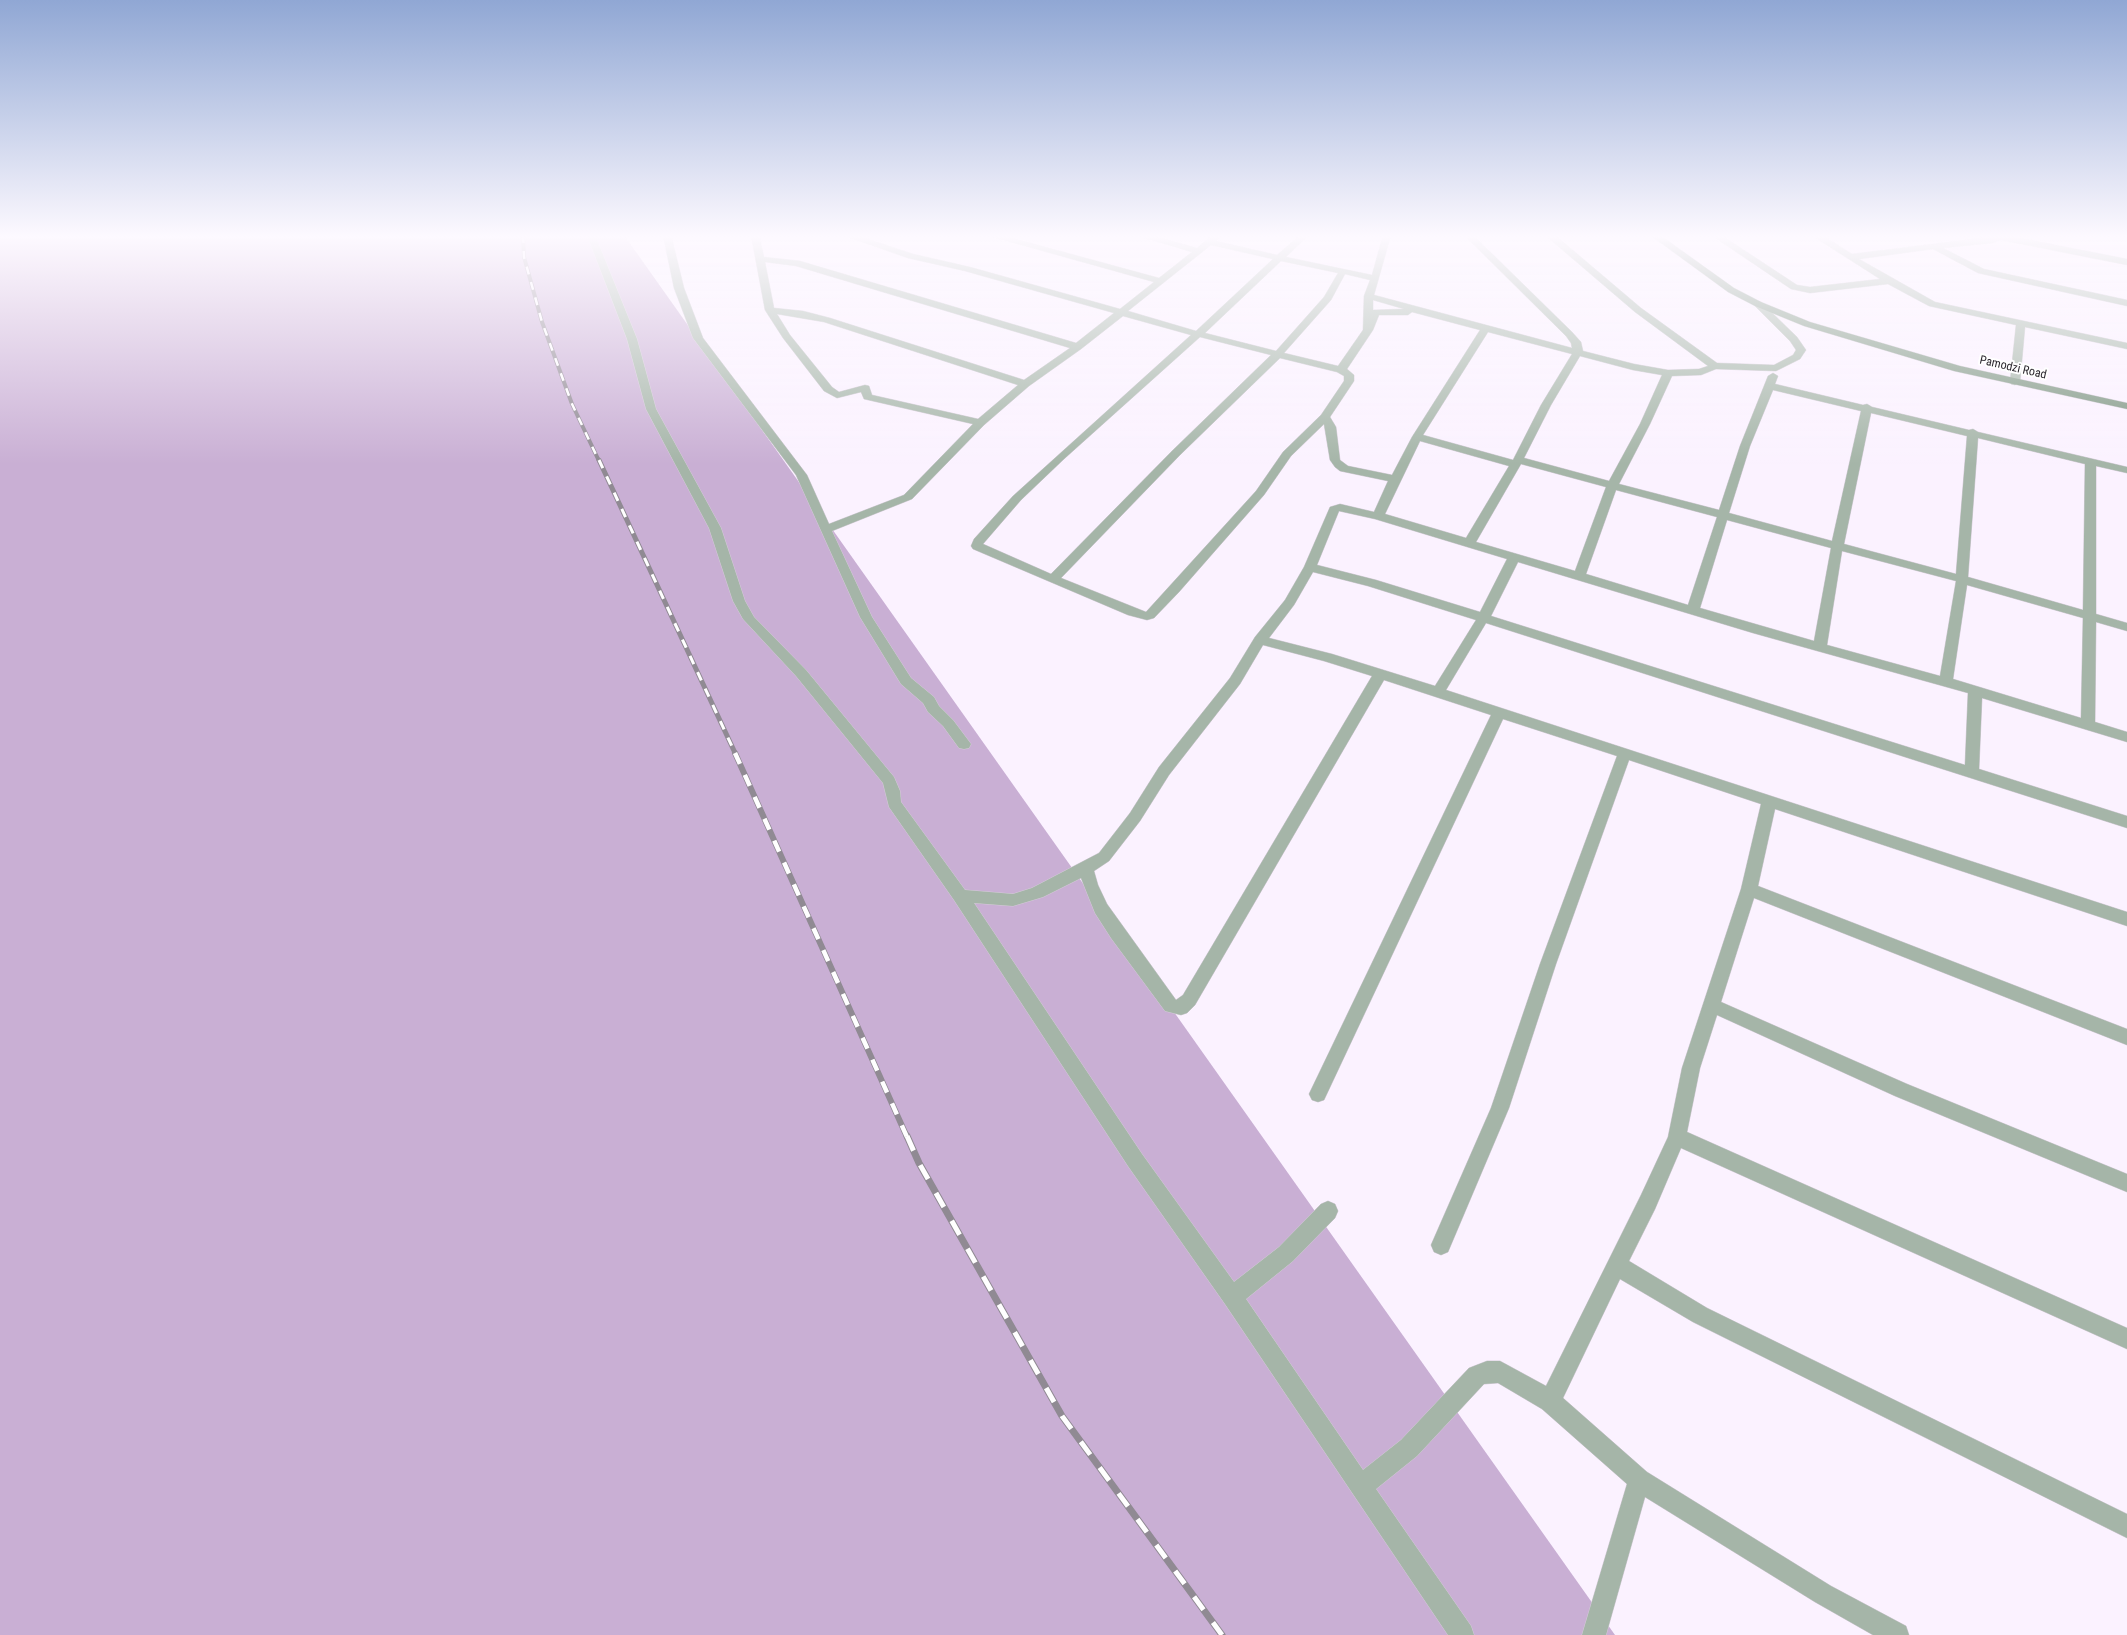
<!DOCTYPE html>
<html>
<head>
<meta charset="utf-8">
<style>
  body { margin:0 }
  canvas { display:block; background:#fbf2ff }
</style>
</head>
<body>
<canvas width="2127" height="1635"></canvas>
<script>
const c = document.querySelector('canvas').getContext('2d');
c.lineJoin = 'round';
function fillPath(path, color) { c.fillStyle = color; c.fill(path, 'evenodd'); }
const shape = rows => new Path2D(rows.map(r => 'M' + r).join(''));
function strokePath(path, color, width, dash) { c.strokeStyle = color; c.lineWidth = width; c.lineCap = dash ? 'butt' : 'round'; c.setLineDash(dash || []); c.stroke(path); }
function drawText(font, color, halo, rows, align = 'center') {
  c.font = font + ' "Roboto Condensed",sans-serif'; c.lineWidth = 4; c.setLineDash([]); c.textBaseline = 'middle'; c.strokeStyle = halo; c.fillStyle = color; for (const [text, x, y, turn = 0] of rows) {
    c.save(); c.translate(x, y); c.rotate((+turn || 0) * Math.PI / 180); c.textAlign = isNaN(turn) ? turn : align; if (halo) c.strokeText(text, 0, 0); c.fillText(text, 0, 0); c.restore();
  }
}
fillPath(shape([
  [0,235,624,235,1615,1635,0,1635]
]), '#c9afd4');
const street = shape([
  [587,235,595,235,637,339,656,409,721,528,745,601,754,617,806,670,894,777,900,791,901,802,965,890,1013,894,1032,888,1099,853,1130,813,1159,767,1230,678,1255,637,1285,600,1304,567,1330,507,1340,504,1374,512,1388,481,1340,471,1335,467,1330,460,1324,424,1291,456,1264,495,1179,592,1154,618,1147,620,1128,615,973,549,971,546,974,539,1013,496,1191,335,1123,316,1081,349,1029,386,984,425,912,499,832,531,872,617,911,678,934,697,939,706,953,720,971,744,969,748,964,749,959,748,943,726,928,712,923,703,901,684,860,617,796,475,693,338,674,288,663,235,671,235,684,288,703,338,807,475,829,524,904,495,973,424,864,399,861,392,837,398,824,391,783,338,765,310,751,235,759,235,764,257,800,261,1076,343,1114,313,965,271,908,258,842,235,856,235,913,254,970,267,1120,309,1154,282,986,235,1001,235,1159,278,1192,252,1135,235,1150,235,1197,248,1212,235,1222,235,1216,241,1277,255,1300,235,1309,235,1286,257,1372,275,1383,235,1391,235,1374,295,1572,348,1571,343,1566,336,1464,235,1473,235,1572,332,1581,342,1583,351,1634,364,1668,370,1699,369,1708,366,1635,312,1545,235,1555,235,1641,308,1717,363,1774,365,1793,355,1796,350,1790,341,1755,306,1755,302,1758,301,1761,302,1797,337,1806,350,1800,359,1776,371,1716,369,1701,375,1672,376,1650,424,1619,484,1719,510,1740,446,1768,376,1773,373,1778,376,1775,384,1863,405,1867,404,1872,407,1969,430,1973,429,1978,432,2127,467,2127,473,2096,466,2096,614,2127,623,2127,631,2096,622,2095,722,2127,732,2127,742,1982,698,1979,769,2127,816,2127,828,1486,623,1446,690,2127,912,2127,926,1775,809,1758,886,2127,1029,2127,1045,1754,898,1721,1002,1907,1084,2127,1174,2127,1192,1895,1096,1717,1015,1700,1068,1687,1132,2127,1328,2127,1349,1681,1148,1655,1209,1629,1261,1707,1308,2127,1514,2127,1538,1693,1322,1620,1279,1563,1398,1647,1472,1831,1586,1906,1626,1909,1635,1873,1635,1815,1602,1645,1497,1606,1635,1582,1635,1627,1484,1542,1409,1498,1383,1484,1384,1417,1456,1376,1489,1471,1626,1474,1635,1448,1635,1225,1304,1128,1166,954,900,889,807,883,783,796,676,743,619,733,601,709,528,646,409,627,339,587,235],
  [1211,245,1273,259,1196,331,1128,311,1211,245],
  [1281,261,1338,273,1324,297,1276,351,1205,333,1281,261],
  [765,262,796,266,1070,348,1024,380,830,318,803,311,774,308,765,262],
  [1345,274,1370,280,1364,296,1363,330,1338,366,1284,353,1331,300,1345,274],
  [1373,300,1404,309,1373,310,1373,300],
  [1412,312,1480,330,1412,437,1392,475,1348,466,1340,460,1336,427,1330,417,1354,381,1354,375,1347,369,1373,330,1379,315,1408,315,1412,312],
  [777,314,824,322,1018,385,978,419,872,395,869,386,865,385,839,392,832,387,790,335,777,314],
  [1488,332,1572,354,1541,405,1513,460,1423,435,1488,332],
  [1200,337,1271,355,1172,451,1051,574,983,544,1021,500,1064,459,1200,337],
  [1580,356,1633,370,1662,375,1640,424,1609,481,1524,458,1551,405,1580,356],
  [1280,358,1337,372,1344,376,1344,381,1321,415,1283,452,1256,491,1146,612,1061,578,1180,455,1280,358],
  [1773,390,1861,411,1832,541,1729,513,1750,446,1773,390],
  [1871,413,1967,436,1956,574,1844,544,1871,413],
  [1978,438,2085,464,2083,610,1968,577,1978,438],
  [1420,441,1509,466,1466,538,1385,514,1420,441],
  [1521,464,1606,487,1575,571,1476,542,1521,464],
  [1616,490,1717,517,1688,605,1586,574,1616,490],
  [1339,511,1375,519,1507,559,1480,612,1376,580,1317,565,1339,511],
  [1727,520,1831,548,1814,641,1700,608,1727,520],
  [1842,551,1956,581,1940,676,1827,645,1842,551],
  [1518,562,1753,633,1968,693,1965,765,1491,616,1518,562],
  [1313,572,1368,586,1476,620,1435,686,1332,654,1269,638,1294,605,1313,572],
  [1967,585,2083,618,2081,718,1953,679,1967,585],
  [1263,645,1324,661,1372,676,1183,995,1176,1000,1107,904,1098,885,1094,871,1109,861,1140,821,1169,775,1240,684,1263,645],
  [1384,680,1491,715,1309,1094,1312,1100,1318,1102,1324,1100,1503,719,1617,756,1540,964,1491,1108,1431,1245,1434,1252,1441,1255,1448,1252,1509,1108,1556,964,1629,760,1761,804,1741,889,1682,1068,1668,1137,1641,1195,1546,1386,1500,1361,1487,1361,1469,1368,1401,1440,1363,1470,1246,1299,1293,1261,1335,1218,1338,1211,1335,1204,1328,1201,1321,1204,1279,1247,1234,1282,1142,1154,974,903,1013,906,1043,897,1081,878,1095,913,1111,938,1165,1011,1181,1015,1187,1013,1195,1005,1384,680],
  [1711,235,1721,235,1797,285,1810,287,1880,279,1811,235,1822,235,1852,254,2005,235,2127,259,2127,265,2001,240,1992,243,1943,248,1984,269,2127,300,2127,306,1978,273,1933,249,1859,259,1935,302,2127,343,2127,349,2025,327,2020,382,2015,385,2011,384,2010,382,2016,325,1929,306,1888,284,1810,293,1791,289,1711,235]
]);
const secondary = shape([
  [1650,235,1660,235,1734,288,1761,302,1810,322,1960,366,2127,403,2127,409,1954,371,1804,326,1755,306,1728,292,1650,235]
]);
strokePath(street, '#d5cdd9', 1);
strokePath(secondary, '#d5cdd9', 1);
fillPath(street, '#a5b5a8');
fillPath(secondary, '#7e9682');
const railFar3 = shape([
  [523,235,524,257,542,322,572,404,599,461]
]);
const railFar2 = shape([
  [599,460,736,755]
]);
const railFar1 = shape([
  [735,753,907,1137]
]);
const rail = shape([
  [907,1136,919,1163,1062,1416,1222,1635]
]);
strokePath(railFar3, '#908a93', 4);
strokePath(railFar2, '#908a93', 5);
strokePath(railFar1, '#908a93', 6);
strokePath(rail, '#908a93', 7);
strokePath(railFar3, '#fff', 2.5, [8]);
strokePath(railFar2, '#fff', 3, [9]);
strokePath(railFar1, '#fff', 4.5, [12]);
strokePath(rail, '#fff', 5, [16]);
const sky = c.createLinearGradient(0, 0, 0, 464);
sky.addColorStop(0, '#90a7d4');
sky.addColorStop(0.51, '#fdf9ff');
sky.addColorStop(1, '#fdf9ff00');
c.fillStyle = sky;
c.fillRect(0, 0, 2127, 464);
drawText('12px', '#2a262c', '#fff', [
  ["Pamodzi Road",2013,368,13]
]);
</script>
</body>
</html>
